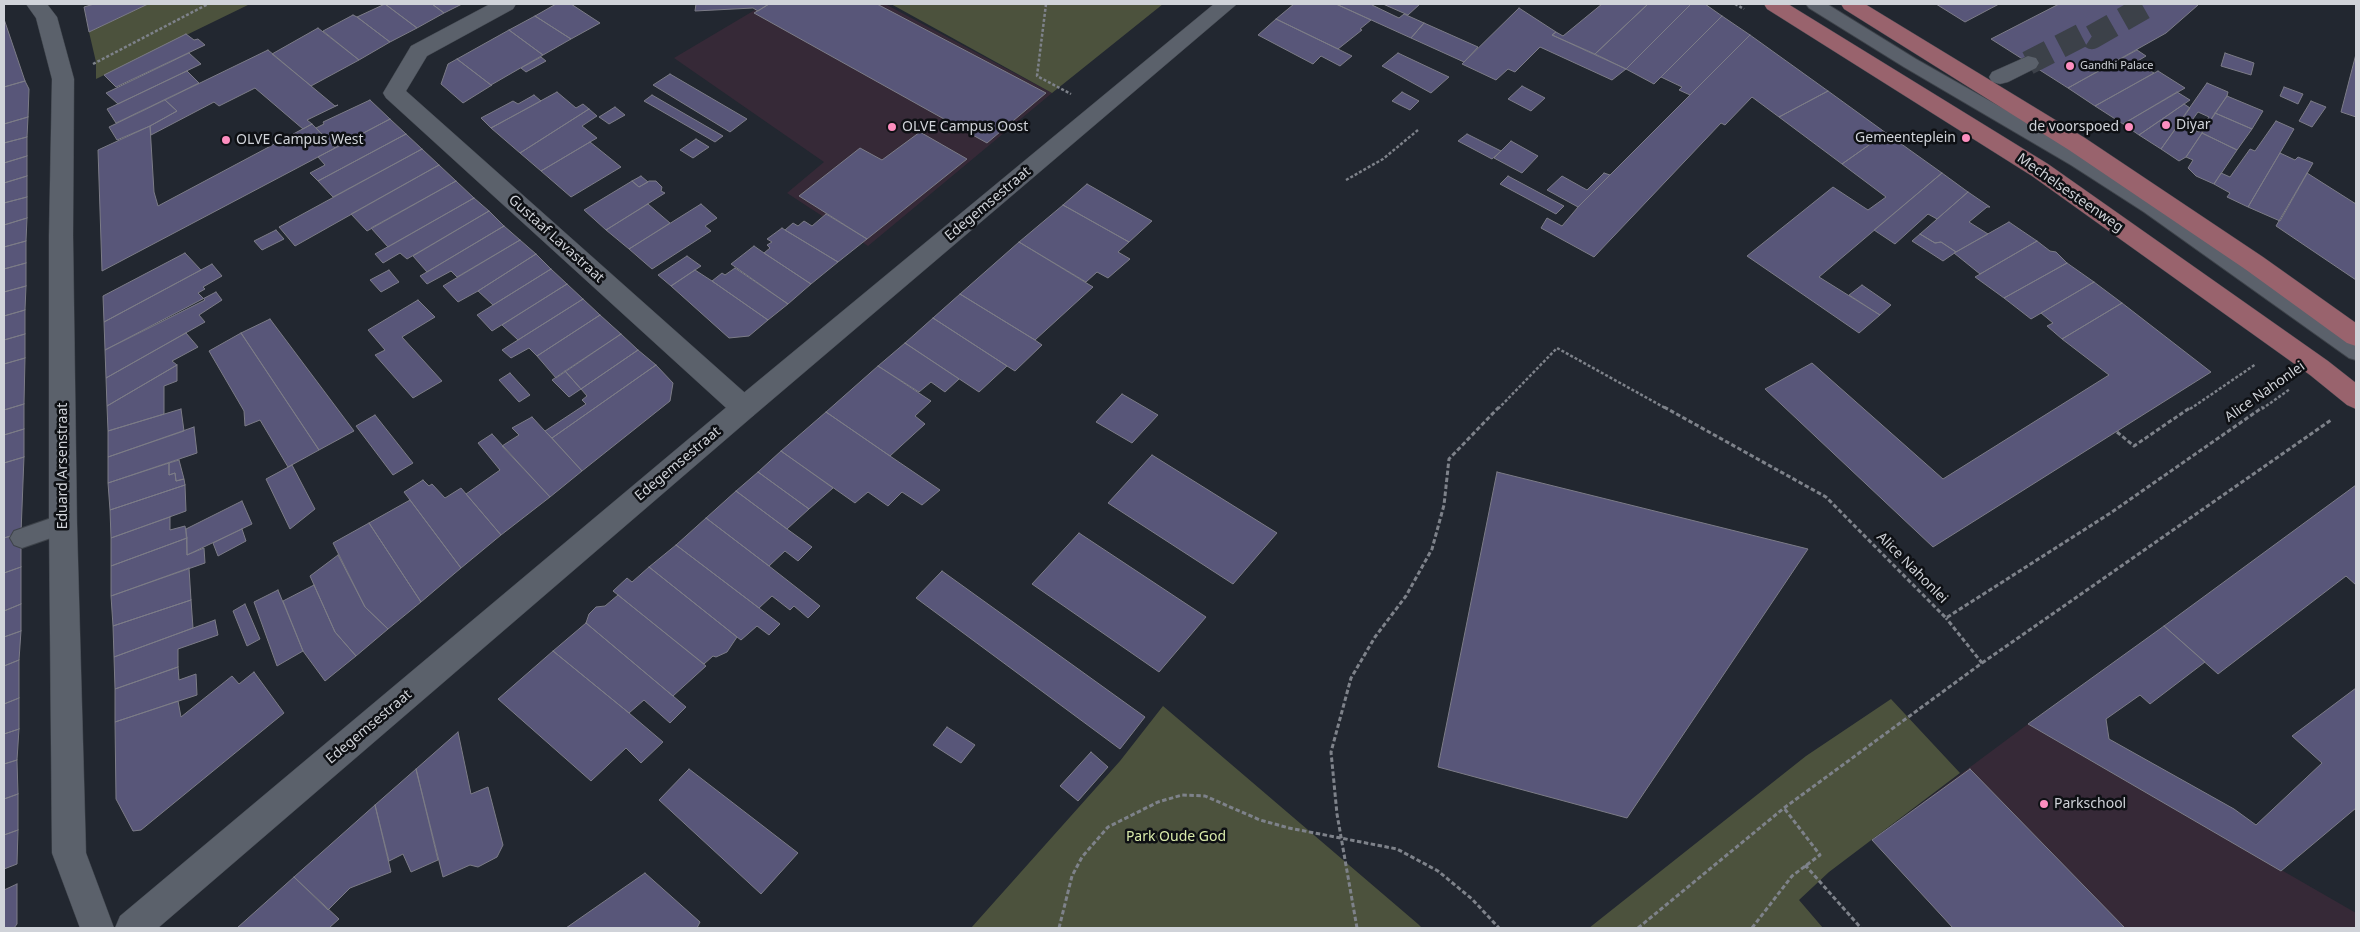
<!DOCTYPE html>
<html>
<head>
<meta charset="utf-8">
<style>
  body { margin:0 }
  #map { position:relative; width:2360px; height:932px; overflow:hidden; background:#222730; font-family:"Noto Sans",sans-serif }
  canvas { display:block }
  .frame { position:absolute; inset:0; border:5px solid #d0d3d9; pointer-events:none }
</style>
</head>
<body>
<div id="map">
<canvas width="2360" height="932"></canvas>
<div class="frame"></div>
</div>
<script>
const c = document.querySelector('canvas').getContext('2d');
c.lineJoin = 'round';
function fillPath(path, color) { c.fillStyle = color; c.fill(path, 'evenodd'); }
const shape = rows => new Path2D(rows.map(r => 'M' + r).join(''));
function strokePath(path, color, width, dash) { c.strokeStyle = color; c.lineWidth = width; c.lineCap = dash ? 'butt' : 'round'; c.setLineDash(dash || []); c.stroke(path); }
function drawText(font, color, halo, rows, align = 'center') {
  c.font = font + ' "Noto Sans",sans-serif'; c.lineWidth = 5; c.setLineDash([]); c.textBaseline = 'middle'; c.strokeStyle = halo; c.fillStyle = color; for (const [text, x, y, turn = 0] of rows) {
    c.save(); c.translate(x, y); c.rotate((+turn || 0) * Math.PI / 180); c.textAlign = isNaN(turn) ? turn : align; if (halo) c.strokeText(text, 0, 0); c.fillText(text, 0, 0); c.restore();
  }
}
fillPath(shape([
  [765,4,885,4,1052,93,868,246,787,193,824,162,674,58],
  [2028,724,2356,913,2356,928,1953,928,1872,840]
]), '#362937');
fillPath(shape([
  [148,4,250,4,96,79,96,62,89,32],
  [891,4,1163,4,1052,93],
  [1891,699,1960,773,1829,872,1799,900,1823,928,1589,928,1806,756],
  [1163,706,1418,924,1422,928,971,928,1120,761]
]), '#4c523d');
const building = shape([
  [94,4,148,4,89,32,84,7,94,4],
  [385,4,432,4,444,13,417,28,385,4],
  [385,4,417,28,390,42,357,17,385,4],
  [432,4,462,4,444,13,432,4],
  [556,4,571,4,600,23,571,39,535,16,556,4],
  [696,4,769,4,758,11,753,8,695,11,696,4],
  [769,4,877,4,1046,93,987,143,754,13,769,4],
  [1294,4,1336,4,1371,20,1360,29,1362,30,1338,49,1276,19,1294,4],
  [1336,4,1373,4,1372,5,1399,18,1404,14,1424,23,1411,38,1336,4],
  [1383,4,1420,4,1408,15,1383,4],
  [1602,4,1648,4,1595,54,1552,35,1556,32,1563,36,1602,4],
  [1648,4,1691,4,1626,69,1595,54,1648,4],
  [1691,4,1705,4,1722,16,1654,84,1626,69,1691,4],
  [1936,4,1999,4,1965,22,1936,4],
  [2059,4,2193,4,2198,5,2166,33,2068,88,1991,39,2059,4],
  [1519,8,1556,32,1552,35,1626,69,1612,80,1540,47,1515,72,1508,69,1496,80,1462,64,1519,8],
  [353,15,357,17,390,42,359,60,323,31,353,15],
  [535,16,571,39,543,55,509,30,535,16],
  [1722,16,1750,35,1690,95,1679,90,1682,87,1661,77,1722,16],
  [4,19,25,81,4,87,4,19],
  [1276,19,1338,49,1352,56,1340,66,1321,56,1313,64,1258,35,1276,19],
  [1424,23,1478,47,1464,62,1411,38,1424,23],
  [318,28,359,60,311,86,272,54,318,28],
  [509,30,543,55,491,85,457,59,509,30],
  [186,34,194,40,198,39,205,45,116,87,104,75,186,34],
  [1750,35,1828,91,1779,117,1752,97,1725,125,1721,123,1594,257,1541,228,1547,218,1562,226,1578,207,1750,35],
  [268,50,335,106,338,105,307,120,312,124,303,129,255,88,219,106,214,102,151,135,150,126,177,111,165,100,268,50],
  [2137,50,2146,56,2136,62,2154,73,2095,106,2068,88,2137,50],
  [189,53,201,64,118,104,106,93,189,53],
  [1398,53,1449,77,1431,93,1382,66,1398,53],
  [2225,53,2254,63,2251,75,2221,66,2225,53],
  [2356,54,2356,117,2341,112,2356,54],
  [541,57,546,61,526,72,521,68,541,57],
  [457,59,491,85,492,85,463,103,441,84,448,64,457,59],
  [187,71,199,83,116,123,107,109,187,71],
  [2158,71,2185,88,2123,124,2095,106,2158,71],
  [670,74,747,119,730,132,653,85,670,74],
  [25,81,29,89,28,117,4,124,4,87,25,81],
  [2207,83,2228,92,2227,96,2186,157,2179,161,2161,149,2179,124,2199,132,2209,117,2198,112,2190,123,2181,120,2207,83],
  [1522,86,1545,98,1531,111,1508,99,1522,86],
  [2284,87,2303,94,2298,104,2280,96,2284,87],
  [1828,91,1886,133,1842,164,1779,117,1828,91],
  [557,92,576,108,583,104,589,109,520,153,491,128,557,92],
  [1402,92,1419,101,1410,110,1392,101,1402,92],
  [2177,92,2190,100,2139,135,2123,124,2177,92],
  [534,95,541,101,491,128,481,118,513,101,518,104,534,95],
  [652,95,723,136,715,142,644,101,652,95],
  [2227,96,2263,111,2252,129,2215,113,2227,96],
  [165,100,177,111,150,126,117,140,109,127,165,100],
  [370,100,390,119,335,148,316,128,324,124,323,122,370,100],
  [2311,101,2326,107,2312,127,2299,121,2311,101],
  [2184,104,2190,108,2161,149,2139,135,2184,104],
  [615,107,625,115,609,124,599,117,615,107],
  [589,109,597,116,582,126,597,138,590,142,541,171,520,153,589,109],
  [2215,113,2252,129,2237,150,2202,133,2215,113],
  [28,117,27,137,4,143,4,124,28,117],
  [390,119,406,134,318,181,310,173,325,165,318,157,390,119],
  [2276,121,2294,129,2248,207,2227,197,2230,193,2214,184,2221,173,2230,177,2250,149,2255,151,2276,121],
  [312,124,335,148,102,271,98,150,150,126,154,192,158,206,312,124],
  [920,132,967,159,867,239,799,196,860,148,882,160,920,132],
  [1886,133,1942,173,1819,277,1880,315,1859,333,1747,256,1833,187,1868,210,1886,197,1842,164,1886,133],
  [2202,133,2237,150,2214,184,2196,176,2188,168,2193,160,2186,157,2202,133],
  [406,134,422,149,333,197,318,181,406,134],
  [1467,134,1501,151,1492,159,1458,141,1467,134],
  [27,137,27,156,4,163,4,143,27,137],
  [696,139,709,147,693,158,680,150,696,139],
  [1511,141,1538,156,1522,173,1494,158,1511,141],
  [590,142,621,167,571,197,541,171,590,142],
  [422,149,439,165,295,246,279,227,422,149],
  [2280,153,2295,160,2298,157,2313,163,2280,221,2248,207,2280,153],
  [27,156,27,176,4,183,4,163,27,156],
  [439,165,456,181,367,231,351,214,439,165],
  [1604,173,1610,175,1578,207,1547,190,1562,176,1587,190,1604,173],
  [1942,173,1968,192,1937,219,1928,214,1895,244,1874,230,1942,173],
  [2307,173,2356,204,2356,280,2276,226,2307,173],
  [27,176,27,197,4,203,4,183,27,176],
  [641,176,648,182,639,187,632,181,641,176],
  [1508,176,1564,206,1556,214,1500,184,1508,176],
  [456,181,474,198,388,247,371,228,456,181],
  [632,181,639,187,649,181,656,181,662,187,661,191,665,193,606,230,584,210,632,181],
  [1087,184,1152,221,1129,242,1063,205,1087,184],
  [1968,192,1990,207,1987,207,1969,222,1988,234,1956,252,1941,242,1935,243,1920,234,1968,192],
  [27,197,27,218,4,225,4,203,27,197],
  [474,198,489,211,407,259,400,253,383,263,375,254,474,198],
  [648,204,670,223,629,249,606,230,648,204],
  [701,204,717,218,705,226,711,231,652,269,629,249,701,204],
  [1063,205,1129,242,1118,252,1130,259,1108,278,1097,272,1086,282,1019,242,1063,205],
  [489,211,504,226,427,272,413,256,489,211],
  [826,214,867,239,838,262,785,230,793,223,798,226,804,221,812,226,826,214],
  [27,218,26,241,4,247,4,225,27,218],
  [2009,222,2037,241,1980,274,1954,253,2009,222],
  [504,226,520,240,457,277,451,271,427,284,420,276,504,226],
  [782,228,785,230,838,262,811,284,764,253,770,248,767,245,772,242,767,239,782,228],
  [276,230,284,239,262,250,254,241,276,230],
  [1920,234,1935,243,1941,242,1956,252,1943,261,1912,241,1920,234],
  [520,240,536,254,478,291,458,302,443,286,520,240],
  [26,241,26,263,4,269,4,247,26,241],
  [2037,241,2050,251,2056,252,2067,263,2004,298,1975,277,2037,241],
  [1019,242,1093,287,1035,340,960,294,1019,242],
  [754,246,764,253,811,284,788,304,731,264,754,246],
  [185,253,201,270,104,322,103,296,185,253],
  [536,254,551,269,493,305,478,291,536,254],
  [687,256,701,266,671,286,658,275,687,256],
  [26,263,26,286,4,292,4,269,26,263],
  [2067,263,2094,282,2031,319,2004,298,2067,263],
  [212,264,222,276,203,287,205,289,198,293,205,300,105,350,104,322,212,264],
  [735,268,788,304,768,320,712,281,722,273,725,275,735,268],
  [551,269,567,284,492,331,477,315,551,269],
  [389,270,399,282,381,292,370,280,389,270],
  [695,270,712,281,768,320,749,336,729,338,671,286,695,270],
  [2094,282,2122,303,2062,339,2047,326,2053,323,2041,313,2094,282],
  [567,284,583,299,518,340,502,325,567,284],
  [1862,285,1891,305,1880,315,1849,295,1862,285],
  [26,286,25,310,4,316,4,292,26,286],
  [216,292,222,300,199,315,205,322,106,378,105,350,216,292],
  [960,294,1035,340,1042,345,1015,371,1007,366,933,318,960,294],
  [583,299,600,315,537,356,529,348,511,358,502,350,583,299],
  [418,300,435,317,402,337,442,381,413,398,375,355,385,350,368,330,418,300],
  [2122,303,2211,372,1933,547,1765,389,1812,363,1943,479,2109,375,2062,339,2122,303],
  [25,310,25,334,4,340,4,316,25,310],
  [600,315,621,334,556,378,537,356,600,315],
  [933,318,1007,366,979,392,905,343,933,318],
  [270,319,354,431,319,450,241,333,270,319],
  [186,333,198,347,172,361,177,365,107,406,106,378,186,333],
  [241,333,319,450,288,467,260,420,245,426,244,411,209,351,241,333],
  [25,334,25,358,4,364,4,340,25,334],
  [621,334,638,350,581,389,565,371,621,334],
  [905,343,959,379,945,392,931,382,919,392,878,366,905,343],
  [638,350,656,365,552,438,545,431,586,404,582,400,587,396,581,389,638,350],
  [25,358,24,404,4,410,4,364,25,358],
  [177,365,177,381,164,386,164,414,108,431,107,406,177,365],
  [656,365,673,383,670,401,582,471,552,438,656,365],
  [878,366,931,401,915,416,925,424,890,456,826,412,878,366],
  [565,371,581,389,569,397,552,380,565,371],
  [510,373,530,395,519,402,499,380,510,373],
  [1122,394,1158,415,1132,443,1096,422,1122,394],
  [24,404,24,429,4,435,4,410,24,404],
  [181,409,184,431,108,457,108,431,181,409],
  [826,412,890,456,940,490,922,505,902,492,888,506,868,492,855,503,781,451,826,412],
  [375,415,413,463,393,475,356,426,375,415],
  [532,417,582,471,550,497,502,446,519,435,512,428,532,417],
  [194,427,197,453,108,483,108,457,194,427],
  [24,429,24,457,4,463,4,435,24,429],
  [492,434,550,497,501,535,466,494,500,470,478,443,492,434],
  [781,451,833,488,809,509,758,472,781,451],
  [1152,455,1277,533,1233,584,1108,503,1152,455],
  [24,457,21,533,4,538,4,463,24,457],
  [179,460,184,479,176,481,175,473,169,475,169,463,179,460],
  [169,463,169,475,175,473,176,481,184,479,185,485,110,510,108,483,169,463],
  [292,465,315,509,290,529,266,479,292,465],
  [758,472,809,509,787,529,736,491,758,472],
  [1497,472,1808,549,1627,818,1438,767,1497,472],
  [423,480,429,486,432,484,445,498,461,488,501,535,461,568,404,492,423,480],
  [185,485,186,511,111,538,110,510,185,485],
  [2356,485,2356,585,2346,576,2218,674,2164,626,2356,485],
  [736,491,787,529,812,547,798,561,785,551,769,566,706,518,736,491],
  [410,500,461,568,421,602,369,523,410,500],
  [242,501,252,524,187,555,186,529,242,501],
  [170,517,170,530,185,526,187,538,111,566,111,538,170,517],
  [706,518,769,566,820,606,808,618,794,606,790,610,772,596,759,608,676,545,706,518],
  [369,523,421,602,388,629,365,607,333,543,369,523],
  [242,529,246,541,218,556,213,543,242,529],
  [21,533,21,567,4,573,4,538,21,533],
  [1079,533,1206,617,1159,672,1032,584,1079,533],
  [187,538,187,555,204,548,205,563,111,596,111,566,187,538],
  [676,545,759,608,780,624,769,635,757,626,741,640,737,637,649,567,676,545],
  [338,555,365,607,388,629,356,656,335,632,310,576,338,555],
  [21,567,21,604,4,611,4,573,21,567],
  [649,567,737,637,727,652,716,657,713,656,704,664,613,591,627,578,632,582,649,567],
  [189,568,191,600,113,626,111,596,189,568],
  [942,571,1145,717,1120,749,916,598,942,571],
  [314,585,335,632,356,656,325,681,303,651,283,601,314,585],
  [278,590,303,651,277,666,254,602,278,590],
  [618,595,706,666,673,696,586,623,589,614,596,607,605,606,618,595],
  [191,600,193,628,114,657,113,626,191,600],
  [21,604,21,631,4,637,4,611,21,604],
  [245,604,260,639,247,646,233,611,245,604],
  [215,620,218,635,178,649,178,667,115,689,114,657,215,620],
  [586,623,673,696,686,707,670,723,644,700,629,713,553,651,586,623],
  [2164,626,2205,662,2150,704,2140,695,2106,719,2109,739,2234,809,2256,825,2322,763,2292,736,2356,688,2356,808,2281,871,2028,724,2164,626],
  [21,631,19,660,4,666,4,637,21,631],
  [553,651,629,713,663,742,641,763,626,748,591,781,498,699,553,651],
  [19,660,19,698,4,704,4,666,19,660],
  [178,667,179,680,196,674,197,695,115,722,115,689,178,667],
  [254,672,284,713,141,830,133,831,116,799,115,722,178,701,181,717,232,676,239,684,254,672],
  [19,698,19,729,4,734,4,704,19,698],
  [947,727,975,745,961,763,933,745,947,727],
  [19,729,17,760,4,764,4,734,19,729],
  [458,732,471,794,488,787,503,845,497,857,478,867,470,865,443,877,416,769,458,732],
  [1091,752,1108,767,1078,801,1060,786,1091,752],
  [17,760,18,794,4,799,4,764,17,760],
  [416,769,438,860,411,872,403,854,389,861,375,805,416,769],
  [689,769,798,853,761,894,659,800,689,769],
  [1970,769,2125,928,1953,928,1872,840,1970,769],
  [18,794,18,830,4,835,4,799,18,794],
  [375,805,391,872,350,888,328,910,294,877,375,805],
  [18,830,17,864,4,869,4,835,18,830],
  [645,873,700,922,697,928,566,928,645,873],
  [294,877,339,919,329,928,237,928,294,877],
  [17,884,17,924,14,928,4,928,4,890,17,884]
]);
fillPath(building, '#585679');
strokePath(building, '#7c7c87', 1);
strokePath(shape([
  [2028,63,2086,33,2092,37,2150,4]
]), '#3c4149', 24, [24, 12]);
const lane = shape([
  [1806,4,1827,4,1916,59,2085,155,2158,202,2356,341,2356,360,2349,358,2144,212,2071,165,1904,67,1809,8,1806,4],
  [63,514,71,517,75,524,71,531,22,548,14,545,10,538,14,531,63,514]
]);
const street = shape([
  [26,4,47,4,57,17,74,79,73,235,77,524,86,853,114,928,80,928,52,853,49,524,49,235,52,79,36,18,26,4],
  [490,4,516,4,513,9,427,56,406,91,753,400,757,408,753,416,744,419,735,416,386,98,383,93,411,46,490,4],
  [2028,56,2036,58,2039,63,2036,68,2008,82,2000,84,1992,82,1989,77,1992,72,2028,56]
]);
const secondary = shape([
  [1214,4,1237,4,753,416,158,928,115,928,120,916,735,400,1214,4]
]);
const primary = shape([
  [1764,4,1788,4,2048,164,2328,361,2356,383,2356,409,2347,405,2310,375,2032,176,1767,9,1764,4],
  [1841,4,1865,4,2085,138,2263,257,2356,323,2356,346,2347,343,2245,269,2069,150,1844,9,1841,4]
]);
strokePath(lane, '#3e434a', 2);
strokePath(street, '#3e434a', 1);
strokePath(secondary, '#3e434a', 1);
strokePath(primary, '#3e434a', 1);
strokePath(shape([
  [1046,4,1037,76,1071,94],
  [1735,4,1744,9],
  [93,64,208,4],
  [1346,180,1383,159,1418,130],
  [1498,409,1557,348,1667,409],
  [2190,409,2256,364],
  [2262,409,2290,389]
]), '#7e828a', 2.5, [3, 2]);
strokePath(shape([
  [1664,407,1826,497,1946,618,2112,512,2263,407],
  [2117,432,2134,446,2191,407],
  [1982,663,2331,420],
  [1805,865,1861,928],
  [1059,928,1072,876,1082,857,1108,827,1158,802,1182,795,1205,796,1260,820,1289,828,1397,849,1438,871,1472,899,1499,928],
  [1357,928,1337,814,1331,752,1351,678,1375,637,1406,596,1432,549,1444,505,1449,459,1499,407],
  [1638,928,1784,808,1982,663,1946,618],
  [1752,928,1792,876,1820,855,1784,808]
]), '#7e828a', 3, [4.5, 2.5]);
fillPath(lane, '#5b616b');
fillPath(street, '#5b616b');
fillPath(secondary, '#5b616b');
fillPath(primary, '#99636d');
for (const [x, y, r, color] of [
  [2070,66,5,"#fd8ebf"],
  [2166,125,5,"#fd8ebf"],
  [892,127,5,"#fd8ebf"],
  [2129,127,5,"#fd8ebf"],
  [1966,138,5,"#fd8ebf"],
  [226,140,5,"#fd8ebf"],
  [2044,804,5,"#fd8ebf"]
]) { const dot = new Path2D(); dot.arc(x, y, r, 0, 2 * Math.PI); c.fillStyle = color; c.fill(dot); strokePath(dot, '#0e1014', 2); }
drawText('11px', '#d0d3d9', '#0e1014', [
  ["Gandhi Palace",2080,66]
], 'left');
drawText('14px', '#d0d3d9', '#0e1014', [
  ["Diyar",2176,125],
  ["OLVE Campus Oost",902,127],
  ["de voorspoed",2119,127,"right"],
  ["Gemeenteplein",1956,138,"right"],
  ["OLVE Campus West",236,140],
  ["Parkschool",2054,804]
], 'left');
drawText('14px', '#d0d3d9', '#0e1014', [
  ["Mechelsesteenweg",2070,193,35],
  ["Edegemsestraat",988,204,-40],
  ["Gustaaf Lavastraat",556,239,42],
  ["Alice Nahonlei",2265,392,-35],
  ["Edegemsestraat",678,464,-40],
  ["Eduard Arsenstraat",63,466,-90],
  ["Alice Nahonlei",1912,568,45],
  ["Edegemsestraat",369,727,-40]
]);
drawText('14px', '#daebab', '#0e1014', [
  ["Park Oude God",1176,837]
]);
</script>
</body>
</html>
